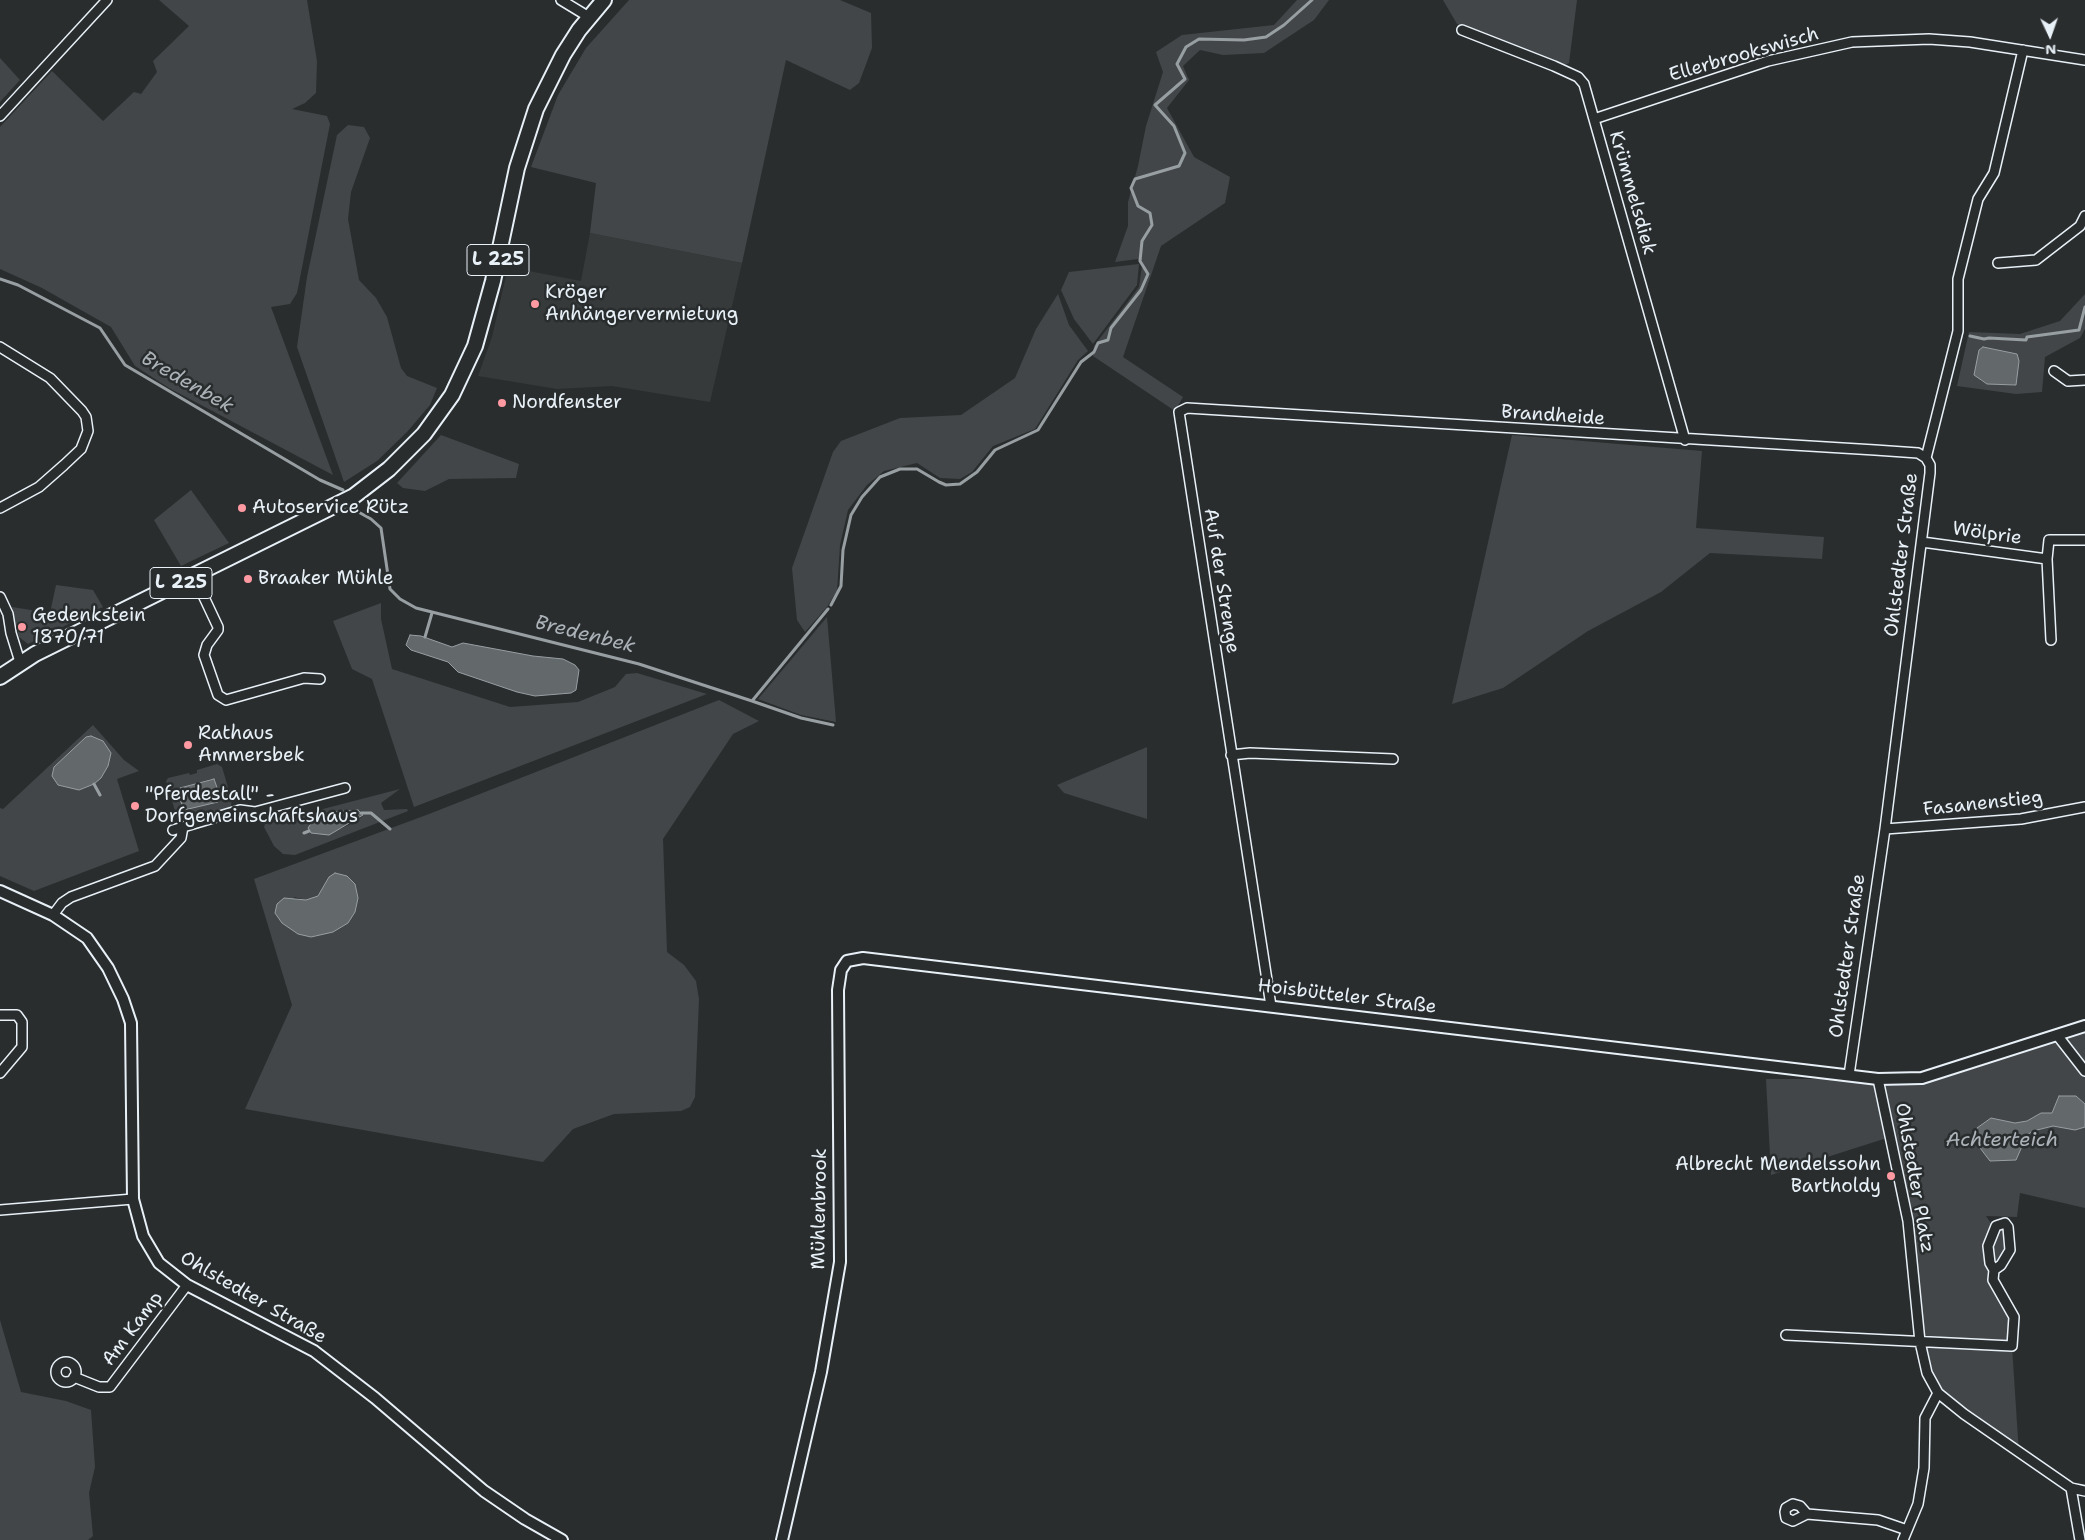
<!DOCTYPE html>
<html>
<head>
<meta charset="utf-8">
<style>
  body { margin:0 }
  #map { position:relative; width:2085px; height:1540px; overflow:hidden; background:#2a2d2e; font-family:"Shantell Sans",sans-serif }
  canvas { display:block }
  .north { position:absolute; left:2025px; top:10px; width:50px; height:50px; -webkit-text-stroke:4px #2a2d2e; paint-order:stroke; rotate:177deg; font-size:14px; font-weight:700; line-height:20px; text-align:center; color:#e8f1f8 }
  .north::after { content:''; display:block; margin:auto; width:18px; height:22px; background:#e8f1f8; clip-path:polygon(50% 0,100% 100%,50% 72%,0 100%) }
</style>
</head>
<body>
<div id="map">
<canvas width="2085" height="1540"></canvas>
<div class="north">N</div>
</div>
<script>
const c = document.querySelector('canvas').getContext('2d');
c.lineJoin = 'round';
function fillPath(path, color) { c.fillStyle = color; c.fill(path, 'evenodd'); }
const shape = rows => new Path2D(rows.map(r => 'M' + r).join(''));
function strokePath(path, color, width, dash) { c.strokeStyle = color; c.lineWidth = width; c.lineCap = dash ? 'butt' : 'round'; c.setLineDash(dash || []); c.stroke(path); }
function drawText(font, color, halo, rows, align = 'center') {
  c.font = font + ' "Shantell Sans",sans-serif'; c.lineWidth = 5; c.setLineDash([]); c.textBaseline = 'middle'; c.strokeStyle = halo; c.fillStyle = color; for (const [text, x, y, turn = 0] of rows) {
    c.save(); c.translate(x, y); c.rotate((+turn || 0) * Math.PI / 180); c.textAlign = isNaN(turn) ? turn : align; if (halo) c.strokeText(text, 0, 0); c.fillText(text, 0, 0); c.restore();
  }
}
fillPath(shape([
  [590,233,742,263,710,402,612,386,557,389,478,376,492,337,508,267,581,281]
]), '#363a3b');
fillPath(shape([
  [159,0,307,0,317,61,316,93,305,103,292,109,327,116,330,124,297,293,290,304,271,307,333,475,169,388,135,366,111,327,42,288,0,269,0,127,52,71,103,121,134,92,141,94,157,72,153,61,189,26],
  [629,0,840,0,871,13,872,48,859,83,850,90,786,60,742,263,590,233,596,183,531,167,558,95,586,48],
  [1297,0,1329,0,1314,20,1264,53,1223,55,1200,50,1183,66,1189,80,1167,108,1194,157,1230,177,1225,203,1161,246,1123,357,1183,397,1175,411,1093,356,1094,346,1139,287,1142,266,1138,259,1115,262,1128,226,1128,202,1138,166,1146,126,1163,72,1156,52,1182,35,1274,25],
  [1443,0,1577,0,1569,63,1563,66,1457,24],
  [0,58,20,80,0,102],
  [348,125,364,127,370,138,351,192,348,219,359,280,376,298,387,317,401,368,407,376,437,388,430,405,407,432,377,461,344,482,297,347,307,277,337,135],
  [1139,264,1137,285,1093,344,1074,319,1061,290,1069,272],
  [1058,294,1069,325,1088,351,1078,360,1035,429,993,446,972,472,960,479,940,478,917,463,884,471,867,485,848,510,840,545,837,591,827,607,805,632,797,620,792,568,833,452,841,441,900,418,961,415,1015,378,1036,329],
  [2085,294,2085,329,2080,338,2045,357,2042,392,2016,394,1957,386,1969,332,2020,334,2060,321],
  [1983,347,2017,354,2016,385,1987,384,1980,380],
  [441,435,519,464,516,478,449,479,425,491,403,488,397,483],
  [1512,435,1702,451,1696,528,1824,537,1822,559,1710,553,1661,592,1588,631,1503,688,1452,704],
  [191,490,229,543,181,566,154,520],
  [56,585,93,590,103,607,28,644,19,637,12,607,50,613],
  [381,603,381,619,392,669,510,707,578,702,615,687,626,674,637,673,707,694,414,807,372,679,352,669,333,621],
  [827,617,836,722,801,715,758,699],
  [719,700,759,721,733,734,663,839,667,952,684,965,696,981,699,999,695,1097,690,1107,681,1111,614,1114,573,1129,543,1162,245,1109,292,1005,254,879,429,814],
  [329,877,322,934,311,937,298,934,294,897,306,900,318,896],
  [93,725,124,760,139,771,117,779,139,851,34,891,0,876,0,808,3,809],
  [1147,747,1147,819,1064,793,1057,785],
  [217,764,222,767,232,801,230,809,178,821,166,781,168,778,189,773,190,775,197,773,197,770],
  [214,779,220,796,180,788,211,779],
  [400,789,381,803,384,810,407,809,408,811,295,855,283,854,274,846,264,827,265,824],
  [358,810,363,816,351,824,329,834,317,833,335,812],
  [2085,1031,2085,1104,2076,1096,2052,1113,2041,1113,2027,1121,2015,1123,1991,1118,2024,1144,2027,1135,2033,1131,2053,1126,2075,1130,2085,1127,2085,1208,2020,1193,2017,1217,1986,1216,1994,1228,2005,1223,2010,1250,1993,1280,2012,1310,2012,1346,2019,1454,1938,1393,1927,1373,1908,1221,1890,1137,1771,1175,1766,1079,1878,1079,1924,1084],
  [0,1320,21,1392,66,1401,91,1410,95,1467,89,1493,93,1536,88,1540,0,1540]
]), '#424648');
const water = shape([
  [1983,347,2017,354,2019,361,2016,385,1987,384,1974,375,1979,350,1983,347],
  [410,635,421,636,452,647,463,643,533,656,563,659,575,665,579,670,576,690,571,693,535,696,517,692,458,672,448,662,411,650,406,645,410,635],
  [91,736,103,741,111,753,108,766,101,778,94,784,79,790,58,785,52,776,54,767,86,737,91,736],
  [214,779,220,796,218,802,184,810,178,794,180,788,214,779],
  [358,810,363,815,329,835,311,833,308,828,312,822,320,817,335,812,358,810],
  [335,873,347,876,355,884,358,898,355,912,348,923,333,932,311,937,298,934,282,923,275,913,277,904,284,898,306,900,318,896,329,877,335,873],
  [2059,1096,2076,1096,2085,1104,2085,1127,2075,1130,2053,1126,2033,1131,2027,1135,2016,1160,1990,1161,1977,1144,1977,1128,1991,1118,2015,1123,2027,1121,2041,1113,2052,1113,2059,1096]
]);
fillPath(water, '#63686b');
strokePath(water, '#989fa3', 1);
strokePath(shape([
  [0,279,18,285,100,328,125,365,320,480,343,490],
  [1970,336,1984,339,1989,338,2026,340,2027,337,2079,330,2085,307],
  [353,509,371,519,381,528,390,589,400,599,416,608,639,664,752,701,828,609],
  [831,605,841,586,843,550,851,515,862,497,880,477,900,469,917,469,939,482,946,485,960,484,977,472,995,450,1038,430,1081,362,1094,352,1098,343,1108,340,1111,328,1141,290,1148,274,1140,261,1142,241,1152,225,1150,213,1138,206,1131,188,1135,179,1179,166,1185,153,1174,126,1155,105,1185,79,1177,64,1186,47,1199,39,1244,40,1266,37,1284,25,1312,0],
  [425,637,432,613],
  [752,701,801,718,833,725],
  [94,784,100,795],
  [361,813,371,813,390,829],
  [304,833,309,831]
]), '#989fa3', 3);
const minor = shape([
  [561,0,589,17],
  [1462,30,1554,66,1578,77,1584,84,1685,440],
  [0,116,107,0],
  [1594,119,1768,61,1852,42,1929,39,1970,42,2085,60],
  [1998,263,2036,260,2080,226,2085,216],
  [0,347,50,378,82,411,86,417,88,431,81,449,64,465,39,487,0,508],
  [2054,371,2068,381,2085,380],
  [1922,542,2047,559,2049,540,2085,540],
  [2047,559,2051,640],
  [194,576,218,627,218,630,207,645,204,655,218,695,226,700,304,678,320,679],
  [0,597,8,614,11,633,20,662],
  [1231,755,1250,753,1393,759],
  [1885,829,2021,819,2085,807],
  [173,830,240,810,255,812,345,788],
  [53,915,62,903,71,897,155,866,181,838,183,827],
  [1271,1006,1179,412,1187,408,1875,450,1918,453,1926,458],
  [0,1015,17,1015,22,1022,22,1047,0,1073],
  [2057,1035,2085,1071],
  [1849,1075,1885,829,1930,473,1930,465,1926,458,1958,331,1958,279,1978,199,1994,173,2023,50],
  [1878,1079,1908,1221,1920,1342,1927,1373,1938,1393,1964,1414,2071,1488,2085,1491],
  [0,1210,133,1199],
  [1786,1335,2012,1346,2014,1317,1993,1280,1994,1270,2001,1265,2010,1250,2008,1227,2005,1223,1996,1226,1988,1246,1990,1263,1994,1270],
  '56 1372a10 10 0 1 1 20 0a10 10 0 1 1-20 0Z',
  [74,1377,99,1387,110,1387,187,1285],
  [2071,1488,2080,1540],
  [1807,1514,1793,1521,1786,1518,1785,1512,1786,1508,1793,1504,1800,1506,1807,1514,1878,1520,1907,1530],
  [1903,1540,1918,1504,1924,1468,1925,1418,1938,1393]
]);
const tertiary = shape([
  [0,891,53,915,87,938,108,968,123,999,131,1023,133,1199,143,1236,159,1263,187,1285,314,1351,375,1398,484,1491,525,1519,562,1540],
  [782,1540,821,1372,840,1262,838,990,841,970,847,961,863,958,1878,1079,1922,1078,2085,1026]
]);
const primary = shape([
  [0,677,35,654,354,496,389,469,424,434,452,395,475,346,493,281,517,168,536,109,563,55,579,30,604,0]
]);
strokePath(minor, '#e8f1f8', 12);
strokePath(tertiary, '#e8f1f8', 14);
strokePath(primary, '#e8f1f8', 18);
strokePath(minor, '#2a2d2e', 9);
strokePath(tertiary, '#2a2d2e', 10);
strokePath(primary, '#2a2d2e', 14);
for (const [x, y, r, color] of [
  [535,304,5,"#ff9aa2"],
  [502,403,5,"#ff9aa2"],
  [242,508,5,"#ff9aa2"],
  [248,579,5,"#ff9aa2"],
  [22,627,5,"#ff9aa2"],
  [188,745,5,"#ff9aa2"],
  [135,806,5,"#ff9aa2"],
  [1891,1176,5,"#ff9aa2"]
]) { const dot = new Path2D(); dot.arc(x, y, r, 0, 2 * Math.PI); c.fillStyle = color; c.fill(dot); strokePath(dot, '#2a2d2e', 2); }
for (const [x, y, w] of [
  [498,260,62],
  [181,583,62]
]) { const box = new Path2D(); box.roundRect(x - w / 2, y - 15.5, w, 31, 4); c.fillStyle = '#2a2d2e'; c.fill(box); strokePath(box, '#e8f1f8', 1); }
drawText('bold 18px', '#e8f1f8', null, [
  ["L 225",498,260],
  ["L 225",181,583]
]);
drawText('19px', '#e8f1f8', '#2a2d2e', [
  ["Ellerbrookswisch",1744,55,-16],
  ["Krümmelsdiek",1632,193,74],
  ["Brandheide",1553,416,4],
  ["Wölprie",1987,534,8],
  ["Ohlstedter Straße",1902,555,-83],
  ["Auf der Strenge",1221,581,81],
  ["Fasanenstieg",1983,804,-6],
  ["Ohlstedter Straße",1848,956,-82],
  ["Hoisbütteler Straße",1347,997,7],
  ["Ohlstedter Platz",1914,1178,80],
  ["Mühlenbrook",820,1209,-89],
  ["Ohlstedter Straße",253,1298,30],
  ["Am Kamp",133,1329,-53]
]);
drawText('19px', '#e8f1f8', '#2a2d2e', [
  ["Kröger",545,293],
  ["Anhängervermietung",545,315],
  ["Nordfenster",512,403],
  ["Autoservice Rütz",252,508],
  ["Braaker Mühle",258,579],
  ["Gedenkstein",32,616],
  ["1870/71",32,638],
  ["Rathaus",198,734],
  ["Ammersbek",198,756],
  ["\"Pferdestall\" -",145,795],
  ["Dorfgemeinschaftshaus",145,817],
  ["Albrecht Mendelssohn",1881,1165,"right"],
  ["Bartholdy",1881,1187,"right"]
], 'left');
drawText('italic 20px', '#acb3b9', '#2a2d2e', [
  ["Bredenbek",187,383,30],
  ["Bredenbek",585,635,14],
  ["Achterteich",2002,1141]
]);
</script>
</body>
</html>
